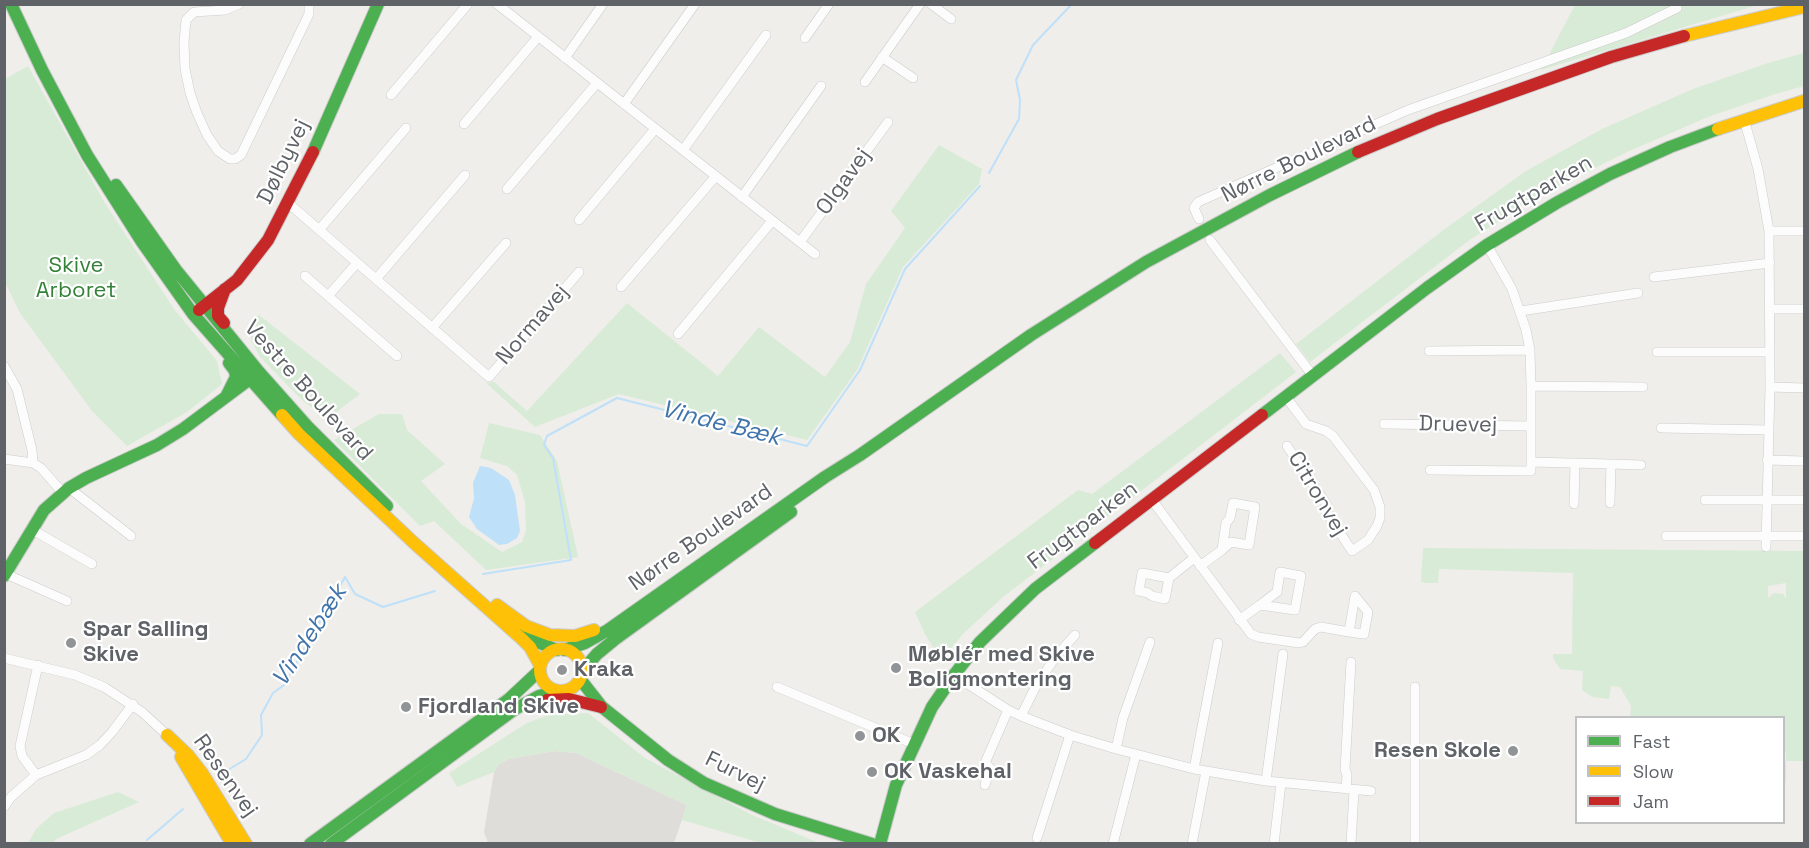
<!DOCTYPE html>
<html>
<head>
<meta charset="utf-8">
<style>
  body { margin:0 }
  #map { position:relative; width:1809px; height:848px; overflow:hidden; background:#efeeea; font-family:"Space Grotesk",sans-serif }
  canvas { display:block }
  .frame { position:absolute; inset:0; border:6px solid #5f6368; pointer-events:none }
  .legend { position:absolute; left:1575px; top:716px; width:210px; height:108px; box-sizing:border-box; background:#fff; border:2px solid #bfc1c3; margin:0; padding:8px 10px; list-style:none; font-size:18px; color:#5f6368 }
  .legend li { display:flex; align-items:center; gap:12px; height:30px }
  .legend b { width:30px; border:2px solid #bfc1c3 }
</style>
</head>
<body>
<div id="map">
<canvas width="1809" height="848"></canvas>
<div class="frame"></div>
<ul class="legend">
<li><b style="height:8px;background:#4caf50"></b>Fast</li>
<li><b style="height:8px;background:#ffc107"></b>Slow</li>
<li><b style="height:8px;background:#c62828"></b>Jam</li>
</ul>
</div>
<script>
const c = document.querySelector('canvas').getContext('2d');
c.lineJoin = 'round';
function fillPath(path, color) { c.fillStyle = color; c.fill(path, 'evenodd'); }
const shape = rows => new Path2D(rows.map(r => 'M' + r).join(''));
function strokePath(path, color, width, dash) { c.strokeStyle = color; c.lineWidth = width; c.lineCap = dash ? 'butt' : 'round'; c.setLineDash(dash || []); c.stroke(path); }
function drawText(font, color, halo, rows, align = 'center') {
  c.font = font + ' "Space Grotesk",sans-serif'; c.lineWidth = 4.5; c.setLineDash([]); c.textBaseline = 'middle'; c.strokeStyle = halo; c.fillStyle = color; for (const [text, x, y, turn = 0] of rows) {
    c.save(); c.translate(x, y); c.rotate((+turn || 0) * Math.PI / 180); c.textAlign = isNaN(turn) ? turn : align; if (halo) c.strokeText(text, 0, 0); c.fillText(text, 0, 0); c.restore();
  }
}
fillPath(shape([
  [555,751,576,753,687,805,674,843,488,843,484,832,494,772,499,764,509,759]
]), '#dfddda');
fillPath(shape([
  [1575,5,1758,5,1541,70],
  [1804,53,1804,86,1775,94,1708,117,1627,152,1540,195,1471,239,1310,362,1296,344,1442,231,1526,171,1602,129,1693,89,1768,63],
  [28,66,103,200,174,309,217,361,222,384,187,412,127,446,92,411,20,313,5,282,5,79],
  [939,145,982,169,979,184,903,267,857,370,807,440,619,394,535,427,486,383,494,382,527,411,627,303,718,376,759,327,825,377,850,342,866,284,905,228,891,211],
  [259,314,259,315,360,394,327,419,303,401,260,357,251,340,251,325],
  [1280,353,1296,372,1003,597,963,634,941,660,925,634,915,612,1078,490,1092,494],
  [379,414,402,414,407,430,445,464,421,481,461,524,502,552,522,542,526,531,525,502,517,475,507,466,480,458,489,423,540,435,557,461,578,557,486,570,434,521,420,526,334,440],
  [1423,548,1804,551,1804,761,1786,761,1786,780,1784,786,1784,761,1786,761,1786,751,1784,753,1784,718,1630,717,1631,706,1620,687,1611,686,1609,699,1592,697,1582,690,1583,671,1560,669,1553,658,1553,654,1572,654,1573,573,1439,569,1438,583,1424,583,1421,581],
  [1786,583,1786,599,1783,594,1774,593,1768,598,1768,586],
  [588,713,645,758,750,814,819,843,761,843,682,820,687,805,576,753,555,751,509,759,499,764,494,772,457,787,449,773,525,724,548,715],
  [118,792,139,802,56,839,53,843,28,843,36,829,54,813]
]), '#d8ebd6');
fillPath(shape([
  [480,466,491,468,509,480,515,495,520,531,517,538,507,544,499,545,477,529,469,517,474,498,473,483]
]), '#bfe0f9');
strokePath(shape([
  [989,173,1019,119,1020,100,1016,80,1033,45,1072,4],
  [483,574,571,560,553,458,544,445,547,436,617,398,807,446,860,370,905,269,980,186],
  [223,773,246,759,262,735,261,715,273,693,284,685,345,577,355,594,383,607,435,591],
  [147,840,183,809]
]), '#bfe0f9', 2);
const street = shape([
  [239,4,225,10,194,12,186,20,184,42,185,69,190,93,197,113,207,135,218,151,230,159,235,159,241,155,309,14,309,4],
  [497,4,815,254],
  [931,4,951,19],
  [805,38,829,4],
  [882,57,913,78],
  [565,58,603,4],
  [865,82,920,4],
  [391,95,468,4],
  [624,104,695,4],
  [1744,119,1758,169,1769,231,1770,387,1766,547],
  [464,124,538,37],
  [683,150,766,35],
  [507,189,597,83],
  [742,197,821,86],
  [287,202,489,377,579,272],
  [1199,219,1194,208,1198,202,1408,110,1626,33,1677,8],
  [579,220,655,129],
  [319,230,406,128],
  [1769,231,1804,231],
  [1210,240,1313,376],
  [800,242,888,122],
  [305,276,397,356],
  [1654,277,1770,263],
  [376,279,465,175],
  [621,287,716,176],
  [328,296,357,263],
  [1770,309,1804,309],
  [1521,311,1638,293],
  [432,328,506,243],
  [678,334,772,221],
  [1429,351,1530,350],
  [1657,352,1770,352],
  [4,366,17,389,32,450,33,463],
  [1531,386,1643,387],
  [1770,387,1804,388],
  [1286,397,1306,424,1326,431,1333,436,1374,490,1380,507,1380,518,1377,526,1368,540,1352,551,1325,510,1327,505,1287,446],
  [1384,424,1531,426],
  [1661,428,1768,430],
  [4,459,33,463,41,468,63,493],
  [1767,460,1804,461],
  [1531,462,1611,464,1610,503],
  [1611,464,1641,465],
  [1430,470,1531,471,1531,386,1530,350,1526,330,1512,289,1487,245],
  [69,488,131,536],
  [1152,500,1251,634,1258,637,1299,643,1303,642,1315,629,1321,627,1349,632,1355,596,1368,612,1364,634,1349,632],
  [1705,500,1804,500],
  [1574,504,1575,463],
  [31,529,92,564],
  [1666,536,1804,536],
  [1200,566,1222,550,1231,542,1249,545,1255,507,1233,503,1230,518,1226,523,1222,550],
  [6,574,67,601],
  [1169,578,1142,573,1139,591,1148,593,1152,596,1165,599,1169,578,1194,558],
  [1239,620,1260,605,1277,592,1280,572,1301,576,1295,610,1260,605],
  [4,658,75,675,104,687,142,712,167,735],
  [954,675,1008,710,1021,716,1070,735,1116,749,1194,769,1266,781,1371,791],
  [777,687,914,744],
  [1021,716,1037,684,1057,655,1075,635],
  [1116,749,1123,718,1150,642],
  [1194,769,1218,643],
  [36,775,22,756,20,746,38,665],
  [1266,781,1283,654],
  [985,785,990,768,985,763,1008,710],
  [1346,789,1347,775,1345,769,1351,662],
  [4,807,11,797,36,775,86,755,100,745,112,732,133,704],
  [1037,838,1070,735],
  [1113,844,1136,754],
  [1192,844,1206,771],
  [1274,844,1281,783],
  [1351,844,1354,790],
  [1415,844,1415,687]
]);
const fast = shape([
  [11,4,42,70,87,155,142,242,193,314,282,415],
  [313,152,378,4],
  [116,185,176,270,259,372,307,426,387,506],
  [226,397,236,377,235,371,229,363],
  [1262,415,1427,288,1487,245,1558,202,1610,174,1670,147,1718,129],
  [860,455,1031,335,1146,262,1270,195,1358,152],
  [4,576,44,510,69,488,86,478,157,445,183,429,258,373],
  [522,632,535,641,557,650],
  [564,650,585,643,608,630,825,477,860,455],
  [582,671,597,654,614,640,791,512],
  [580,679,602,707,668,760,704,783,775,814,872,844],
  [310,844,509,699,539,671],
  [331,844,515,709,539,696,557,691],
  [880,844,896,785,932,707,954,675,980,642,1035,589,1095,543]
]);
const slow = shape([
  [1684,36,1804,7],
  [1718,129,1804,101],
  [282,415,299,434,413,542,522,639,530,647,540,665],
  [497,605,526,626,550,635,575,636,594,630],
  '540 670a21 21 0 1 1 42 0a21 21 0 1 1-42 0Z',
  [167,735,188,755,202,773,246,844],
  [181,757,232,844]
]);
const jam = shape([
  [1358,152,1437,119,1611,57,1684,36],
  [199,310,237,280,268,240,313,152],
  [224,323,218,316,218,308,225,289],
  [1095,543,1262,415],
  [547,700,569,699,601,707]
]);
strokePath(street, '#cbcccc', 10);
strokePath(fast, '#cacacb', 14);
strokePath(slow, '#cacacb', 14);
strokePath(jam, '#cacacb', 14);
strokePath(street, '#fdfcfc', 9);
strokePath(fast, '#4caf50', 12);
strokePath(slow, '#ffc107', 12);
strokePath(jam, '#c62828', 12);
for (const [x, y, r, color] of [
  [71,643,6,"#919496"],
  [896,668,6,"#919496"],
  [562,670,6,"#919496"],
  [406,707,6,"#919496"],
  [860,736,6,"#919496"],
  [1513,751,6,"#919496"],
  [872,772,6,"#919496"]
]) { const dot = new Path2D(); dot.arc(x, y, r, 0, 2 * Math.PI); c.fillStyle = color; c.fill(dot); strokePath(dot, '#fff', 2); }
drawText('22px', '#5f6368', '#fff', [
  ["Nørre Boulevard",1299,160,-26],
  ["Dølbyvej",284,162,-64],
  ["Olgavej",844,182,-54],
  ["Frugtparken",1534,194,-30],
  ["Normavej",533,325,-49],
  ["Vestre Boulevard",308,391,48],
  ["Druevej",1458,425,1],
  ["Citronvej",1317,494,59],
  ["Frugtparken",1083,526,-37],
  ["Nørre Boulevard",701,538,-35],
  ["Furvej",735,772,26],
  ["Resenvej",225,776,55]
]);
drawText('22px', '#348238', '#fff', [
  ["Skive",76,266],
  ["Arboret",76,291]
]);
drawText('bold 22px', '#5f6368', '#fff', [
  ["Spar Salling",83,630],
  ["Skive",83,655],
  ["Møblér med Skive",908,655],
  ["Boligmontering",908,680],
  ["Kraka",574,670],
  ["Fjordland Skive",418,707],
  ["OK",872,736],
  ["Resen Skole",1501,751,"right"],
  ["OK Vaskehal",884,772]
], 'left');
drawText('italic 24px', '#4174aa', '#fff', [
  ["Vinde Bæk",721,424,14],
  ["Vindebæk",310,636,-57]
]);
</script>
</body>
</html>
